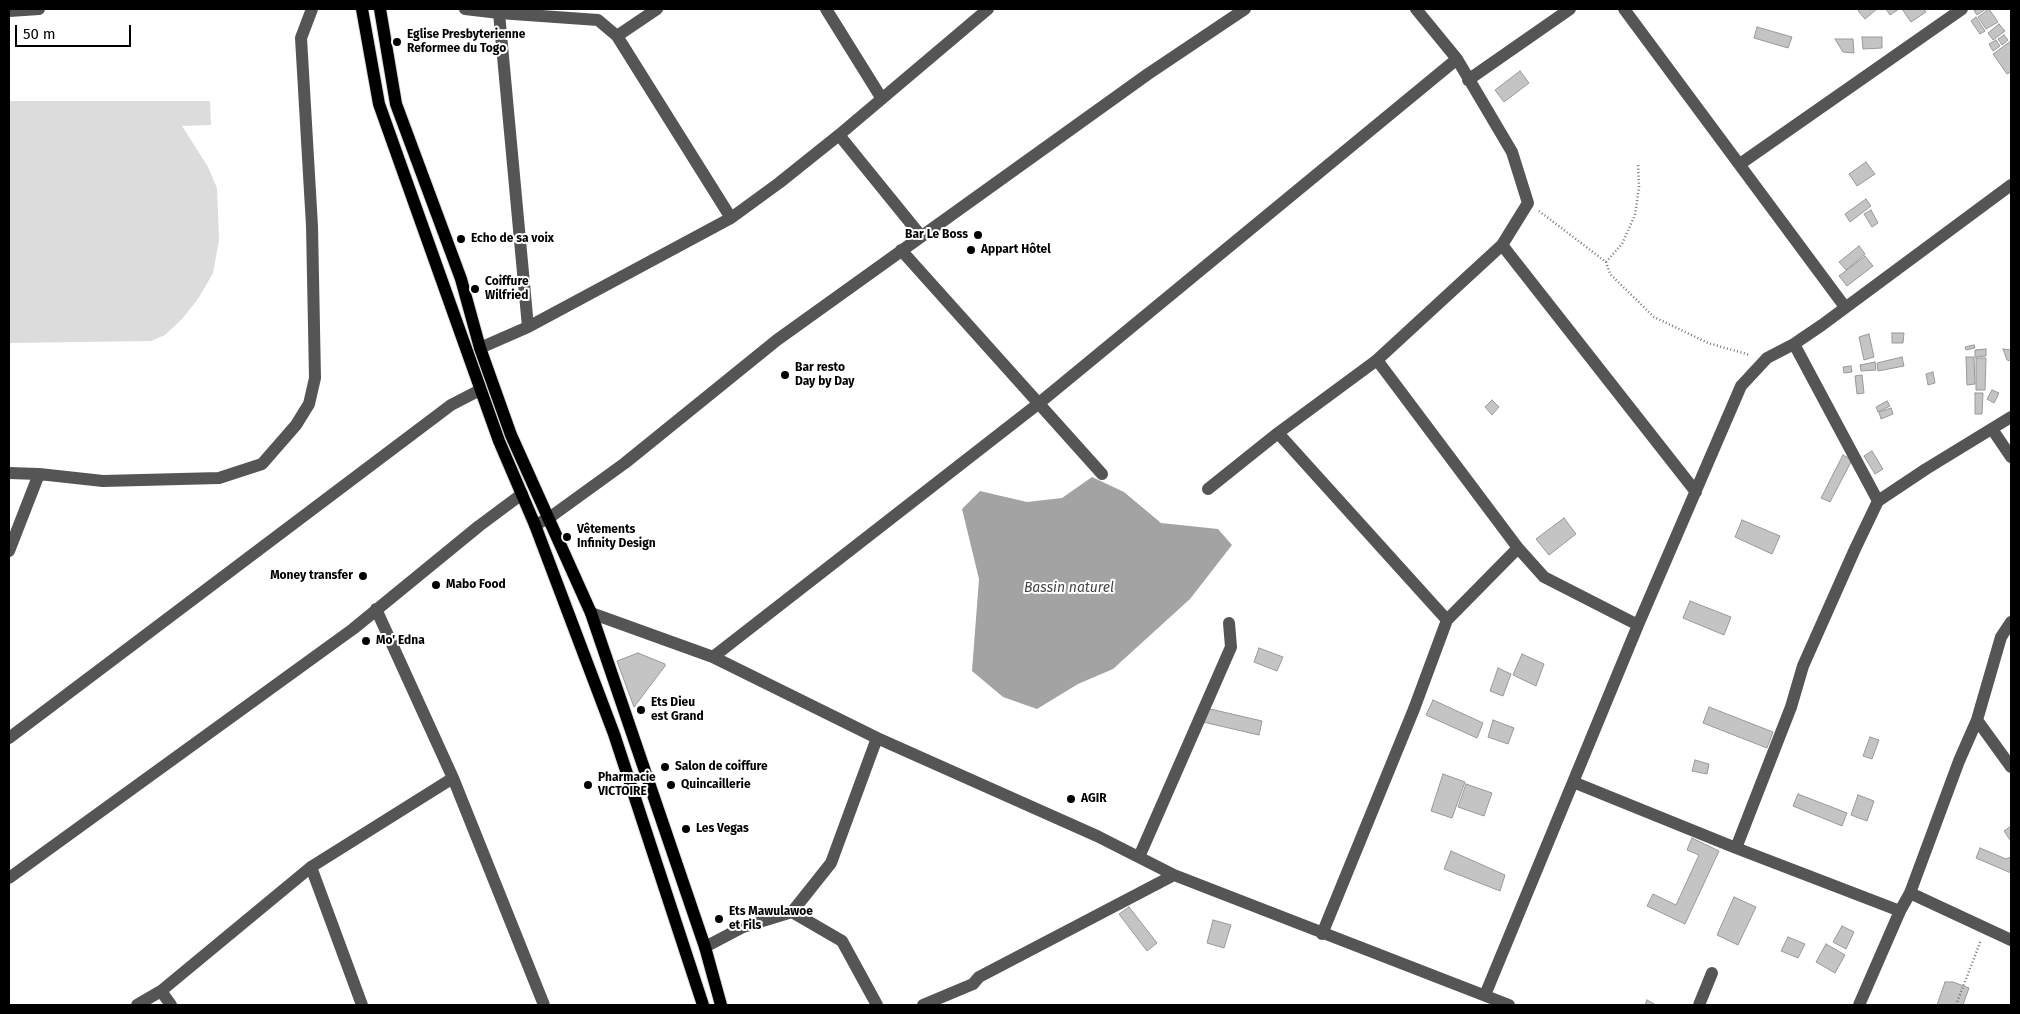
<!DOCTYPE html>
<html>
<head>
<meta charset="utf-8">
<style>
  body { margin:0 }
  #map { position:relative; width:2020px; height:1014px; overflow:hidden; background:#fff; font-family:"Fira Sans",sans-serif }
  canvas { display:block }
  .frame { position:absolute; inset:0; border:10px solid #000; pointer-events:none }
  .scale { position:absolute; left:15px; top:25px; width:116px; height:22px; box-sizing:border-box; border:2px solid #000; border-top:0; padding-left:6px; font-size:15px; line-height:18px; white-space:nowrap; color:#000; -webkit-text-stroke:4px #fff; paint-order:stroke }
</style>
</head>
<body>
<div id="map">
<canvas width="2020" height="1014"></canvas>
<div class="frame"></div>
<div class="scale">50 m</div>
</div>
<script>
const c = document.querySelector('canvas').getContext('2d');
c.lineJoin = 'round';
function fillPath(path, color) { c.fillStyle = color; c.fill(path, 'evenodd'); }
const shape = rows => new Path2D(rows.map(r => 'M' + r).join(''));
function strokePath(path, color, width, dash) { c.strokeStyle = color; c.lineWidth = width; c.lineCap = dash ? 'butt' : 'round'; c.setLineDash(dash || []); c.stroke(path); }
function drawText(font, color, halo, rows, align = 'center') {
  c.font = font + ' "Fira Sans",sans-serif'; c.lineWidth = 4; c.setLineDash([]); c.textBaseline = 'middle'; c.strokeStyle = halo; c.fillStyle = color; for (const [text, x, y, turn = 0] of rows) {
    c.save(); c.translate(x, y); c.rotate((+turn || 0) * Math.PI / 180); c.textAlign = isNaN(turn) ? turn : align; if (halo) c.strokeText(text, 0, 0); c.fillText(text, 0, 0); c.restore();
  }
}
fillPath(shape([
  [9,101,210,101,211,125,182,126,208,167,217,188,219,240,213,273,198,299,182,319,165,335,151,341,9,343]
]), '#dcdcdc');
fillPath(shape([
  [1092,477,1124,492,1161,523,1218,529,1232,545,1190,599,1113,669,1078,684,1037,709,1003,697,972,671,979,579,962,509,980,491,1027,502,1062,498]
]), '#a3a3a3');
const building = shape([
  [1861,9,1877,9,1865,19,1858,11,1861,9],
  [1886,9,1899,9,1890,15,1886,9],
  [1902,9,1924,9,1926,12,1911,22,1902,9],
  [1978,9,1986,9,1977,15,1974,11,1978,9],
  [1989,9,1998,22,1986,29,1978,17,1989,9],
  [1976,17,1985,31,1980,34,1971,21,1976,17],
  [1999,24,2005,31,1993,40,1988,33,1999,24],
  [1757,27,1792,37,1788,48,1754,38,1757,27],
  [2004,35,2008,40,2002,45,1998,39,2004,35],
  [1862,37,1882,37,1882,48,1863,49,1862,37],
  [1835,39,1853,39,1854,53,1843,52,1835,39],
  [1996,40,2000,46,1993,51,1989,44,1996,40],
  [2011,41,2011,72,2007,74,1993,54,2011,41],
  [1520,71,1529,83,1504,102,1495,90,1520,71],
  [1866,162,1875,174,1857,186,1849,174,1866,162],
  [1866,199,1871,206,1850,222,1845,214,1866,199],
  [1871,210,1878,223,1872,227,1864,214,1871,210],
  [1859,246,1865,254,1846,270,1839,262,1859,246],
  [1865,256,1873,266,1847,286,1839,276,1865,256],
  [1892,333,1904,333,1903,343,1892,343,1892,333],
  [1869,334,1874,357,1864,360,1859,337,1869,334],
  [1974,345,1975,348,1966,350,1965,347,1974,345],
  [1986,349,1986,356,1975,357,1975,350,1986,349],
  [2003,349,2011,350,2011,361,2007,360,2003,349],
  [1902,357,1904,366,1878,371,1877,363,1902,357],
  [1966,357,1974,357,1975,384,1967,385,1966,357],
  [1976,358,1986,358,1985,390,1976,390,1976,358],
  [1875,362,1876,370,1861,371,1860,365,1875,362],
  [1851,366,1852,372,1844,373,1843,367,1851,366],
  [1933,372,1935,383,1928,385,1926,374,1933,372],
  [1862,375,1864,393,1857,394,1855,376,1862,375],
  [1992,390,1999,393,1994,403,1987,399,1992,390],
  [1975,393,1983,393,1982,414,1975,414,1975,393],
  [1492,400,1499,407,1492,415,1485,407,1492,400],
  [1887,401,1890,406,1878,412,1876,407,1887,401],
  [1891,408,1893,414,1881,419,1879,412,1891,408],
  [1872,451,1883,469,1875,474,1864,456,1872,451],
  [1843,455,1852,460,1830,502,1821,498,1843,455],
  [1564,518,1576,534,1549,555,1536,539,1564,518],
  [1742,520,1780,536,1772,554,1735,537,1742,520],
  [1690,601,1731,617,1724,635,1683,618,1690,601],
  [1259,648,1283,657,1277,671,1254,662,1259,648],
  [638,653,665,664,665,666,634,707,617,661,638,653],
  [1522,654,1544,664,1536,686,1513,675,1522,654],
  [1498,668,1511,674,1503,696,1490,691,1498,668],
  [1433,700,1483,723,1477,738,1426,715,1433,700],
  [1709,707,1773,732,1767,748,1703,723,1709,707],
  [1206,708,1262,721,1259,735,1203,722,1206,708],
  [1493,720,1514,728,1508,744,1488,737,1493,720],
  [1870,737,1879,740,1872,759,1863,756,1870,737],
  [1695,760,1709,764,1707,774,1692,771,1695,760],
  [1443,774,1465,782,1452,818,1431,811,1443,774],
  [1466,784,1492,793,1484,816,1458,807,1466,784],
  [1798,794,1847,813,1842,826,1793,806,1798,794],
  [1858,795,1874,801,1867,821,1851,815,1858,795],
  [2011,826,2011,839,2010,840,2004,831,2011,826],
  [1692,838,1719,851,1685,924,1647,906,1653,894,1676,905,1699,855,1687,850,1692,838],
  [1980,848,2006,859,2011,857,2011,873,1976,858,1980,848],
  [1451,851,1505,875,1500,891,1444,869,1451,851],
  [1734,897,1756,907,1738,945,1717,935,1734,897],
  [1129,907,1157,943,1147,951,1119,914,1129,907],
  [1213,920,1231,925,1224,948,1207,943,1213,920],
  [1842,926,1854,932,1846,949,1833,942,1842,926],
  [1788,937,1805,944,1798,958,1781,951,1788,937],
  [1826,944,1845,955,1835,973,1816,962,1826,944],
  [1945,982,1953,982,1969,988,1963,1005,1937,1005,1945,982],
  [1647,1000,1656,1005,1645,1005,1647,1000]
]);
fillPath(building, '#c4c4c4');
strokePath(building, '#999', 1);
const major = shape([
  [362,9,379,104,499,441,535,525,614,734,703,1005],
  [380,9,396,104,461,279,480,348,511,435,591,613,705,947,721,1005]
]);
strokePath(major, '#dbdbdb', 14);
strokePath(shape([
  [1539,211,1606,262,1610,274,1654,317,1708,343,1750,355],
  [1606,262,1622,244,1635,215,1639,187,1638,163],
  [1956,1005,1981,940]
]), '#777', 2.5, [1, 2.5]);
strokePath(shape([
  [465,9,499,13,598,20,617,36,657,9],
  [826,9,882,99],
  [1624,9,1845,307],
  [9,11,39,9],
  [499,13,528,327],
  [617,36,731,218],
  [1468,80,1570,9],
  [839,135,921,236],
  [1740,164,1962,9],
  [1502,245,1696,492],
  [901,250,1102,474],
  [1794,344,1878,501],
  [480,348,528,327,731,218,779,183,839,135,988,9],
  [1377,360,1518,548,1544,577,1638,625],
  [1992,429,2011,457],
  [1278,433,1447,620],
  [9,473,39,474,103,481,219,478,262,464,296,425,309,404,315,378,312,226,301,38,312,9],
  [1208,489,1278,433,1377,360,1502,245,1528,203,1512,152,1457,59,1416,9],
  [535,525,549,518,625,463,777,340,1148,74,1245,9],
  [9,551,39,474],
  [376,609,453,778,544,1005],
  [591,613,713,657,877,738,1097,836,1174,875,1509,1005],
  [713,657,1038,404,1457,59],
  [1977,720,2011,767],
  [9,738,451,405,480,390],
  [1573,782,1736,848],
  [1139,857,1231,647,1229,623],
  [311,867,362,1005],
  [9,878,353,629,479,526,522,494],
  [1910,893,2011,940],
  [1900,911,1736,848,1791,707,1803,666,1855,549,1878,501,1926,469,2011,417],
  [792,912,842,941,877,1005],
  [1322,934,1414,709,1447,620,1518,548],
  [705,947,743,927,792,912,831,863,877,738],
  [161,991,171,1005],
  [1485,995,1638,625,1741,386,1767,358,1794,344,1822,325,2011,185],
  [137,1005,161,991,311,867,453,778],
  [923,1005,973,984,979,977,1174,875],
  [1699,1005,1712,973],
  [1859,1005,1900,911,1910,893,1959,761,1977,720,2001,637,2011,622]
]), '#555', 12);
strokePath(major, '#000', 12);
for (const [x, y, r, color] of [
  [397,42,5,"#000"],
  [978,235,5,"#000"],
  [461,239,5,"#000"],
  [971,250,5,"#000"],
  [475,289,5,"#000"],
  [785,375,5,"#000"],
  [567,537,5,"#000"],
  [363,576,5,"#000"],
  [436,585,5,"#000"],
  [366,641,5,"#000"],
  [641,710,5,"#000"],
  [665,767,5,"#000"],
  [588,785,5,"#000"],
  [671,785,5,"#000"],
  [1071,799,5,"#000"],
  [686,829,5,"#000"],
  [719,919,5,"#000"]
]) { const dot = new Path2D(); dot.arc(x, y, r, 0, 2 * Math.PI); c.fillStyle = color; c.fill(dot); strokePath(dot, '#fff', 2); }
drawText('bold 12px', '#000', '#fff', [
  ["Eglise Presbyterienne",407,35],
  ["Reformee du Togo",407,49],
  ["Bar Le Boss",968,235,"right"],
  ["Echo de sa voix",471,239],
  ["Appart Hôtel",981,250],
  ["Coiffure",485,282],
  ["Wilfried",485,296],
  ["Bar resto",795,368],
  ["Day by Day",795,382],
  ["Vêtements",577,530],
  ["Infinity Design",577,544],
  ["Money transfer",353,576,"right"],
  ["Mabo Food",446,585],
  ["Mo' Edna",376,641],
  ["Ets Dieu",651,703],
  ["est Grand",651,717],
  ["Salon de coiffure",675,767],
  ["Pharmacie",598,778],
  ["VICTOIRE",598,792],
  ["Quincaillerie",681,785],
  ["AGIR",1081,799],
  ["Les Vegas",696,829],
  ["Ets Mawulawoe",729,912],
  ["et Fils",729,926]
], 'left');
drawText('italic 14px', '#444', '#fff', [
  ["Bassin naturel",1069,588]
]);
</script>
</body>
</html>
